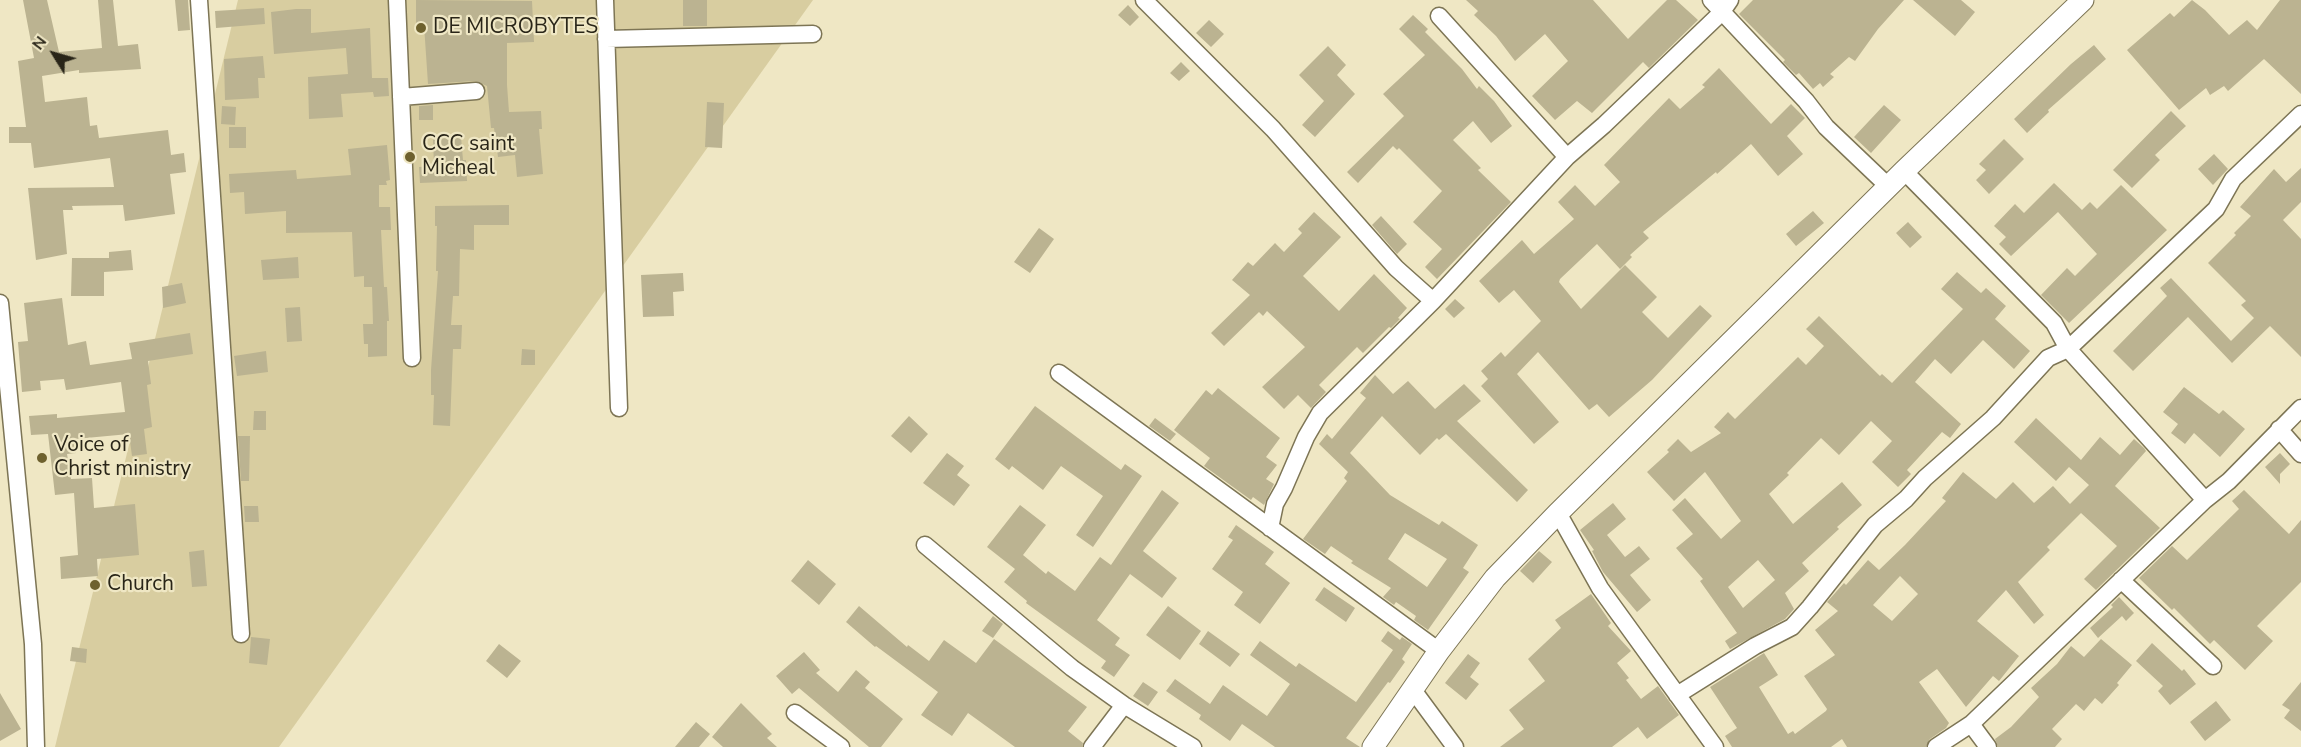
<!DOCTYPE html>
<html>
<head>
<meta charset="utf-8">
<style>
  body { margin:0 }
  #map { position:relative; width:2301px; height:747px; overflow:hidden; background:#efe7c4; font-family:"Nunito Sans",sans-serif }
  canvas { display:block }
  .north { position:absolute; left:24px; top:24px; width:60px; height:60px; -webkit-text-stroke:4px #efe7c4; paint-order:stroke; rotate:307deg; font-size:16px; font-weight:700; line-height:24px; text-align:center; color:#292518 }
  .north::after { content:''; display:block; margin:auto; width:21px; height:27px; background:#292518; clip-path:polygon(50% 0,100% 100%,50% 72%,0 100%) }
</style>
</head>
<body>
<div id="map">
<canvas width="2301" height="747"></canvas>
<div class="north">N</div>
</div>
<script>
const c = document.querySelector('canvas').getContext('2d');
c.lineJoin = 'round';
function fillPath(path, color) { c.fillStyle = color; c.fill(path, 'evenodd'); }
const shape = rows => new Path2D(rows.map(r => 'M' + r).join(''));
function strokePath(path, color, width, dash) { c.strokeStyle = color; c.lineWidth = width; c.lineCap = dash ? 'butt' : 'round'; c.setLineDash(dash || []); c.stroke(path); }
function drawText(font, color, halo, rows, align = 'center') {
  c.font = font + ' "Nunito Sans",sans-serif'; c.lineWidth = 4.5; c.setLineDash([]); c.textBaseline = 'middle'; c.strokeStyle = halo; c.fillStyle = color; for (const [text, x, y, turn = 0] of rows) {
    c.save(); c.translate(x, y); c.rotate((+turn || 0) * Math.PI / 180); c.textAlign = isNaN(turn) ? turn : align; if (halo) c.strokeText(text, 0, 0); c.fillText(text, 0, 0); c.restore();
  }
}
fillPath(shape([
  [238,0,813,0,279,747,55,747]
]), '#d8cda0');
fillPath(shape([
  [23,0,47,0,59,52,102,48,98,0,113,0,118,46,138,44,141,69,79,73,79,70,42,76,45,102,87,97,90,126,97,125,99,138,168,130,171,155,184,153,186,172,170,174,175,214,125,221,123,205,72,206,73,210,63,210,67,254,36,260,28,188,114,187,110,158,34,168,31,143,9,143,9,127,26,127,18,61,34,58],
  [175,0,188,0,190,30,178,31],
  [416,0,532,1,534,42,507,43,507,85,509,112,541,111,542,129,539,129,543,174,517,177,515,155,498,157,494,128,491,128,487,86,475,81,428,84,424,25,416,25],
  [683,0,707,0,707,26,683,26],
  [1466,0,1593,0,1628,39,1667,0,1676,0,1698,20,1649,68,1643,62,1592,113,1577,101,1555,120,1532,96,1568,61,1545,34,1515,61,1496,36,1474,15,1478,11],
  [1753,0,1904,0,1878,29,1855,61,1849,57,1830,74,1834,77,1823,87,1820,83,1813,89,1799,73,1796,75,1783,62,1785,60,1739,14],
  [1913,0,1961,0,1975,12,1955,36],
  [2192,0,2205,10,2229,35,2247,20,2257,30,2280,0,2301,0,2301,94,2264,59,2228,91,2224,86,2210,95,2206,88,2179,110,2127,50,2170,13,2174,17],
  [1128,5,1139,17,1130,26,1118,15],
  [264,8,265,24,216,28,215,11],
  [296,9,311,9,311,33,370,28,372,78,388,78,389,96,374,97,373,92,341,94,343,117,309,119,308,77,348,74,346,48,274,54,271,12],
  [1413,15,1428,29,1425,32,1462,69,1477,89,1479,86,1494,101,1512,126,1491,143,1473,121,1453,140,1481,168,1478,170,1511,202,1437,279,1425,267,1442,249,1413,222,1442,191,1399,148,1397,150,1393,146,1358,183,1347,172,1404,116,1383,94,1425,55,1399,29],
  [1209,20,1224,34,1211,47,1196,33],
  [2094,45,2106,59,2048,110,2049,112,2027,133,2014,119,2071,64],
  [1328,46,1346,65,1337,75,1355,94,1315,137,1302,125,1324,101,1299,75],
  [263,56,265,78,258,78,259,98,225,100,224,59],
  [1181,62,1190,71,1179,81,1170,73],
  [1719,68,1771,124,1791,104,1805,118,1787,136,1803,154,1778,176,1751,144,1717,174,1716,172,1643,232,1649,238,1630,255,1632,257,1620,269,1597,244,1560,279,1559,282,1581,309,1625,265,1657,297,1642,312,1668,338,1700,305,1712,316,1652,380,1609,417,1597,404,1589,410,1538,352,1517,374,1559,422,1534,444,1481,386,1488,379,1481,371,1501,352,1505,357,1541,321,1514,290,1499,303,1479,281,1522,240,1534,254,1574,219,1558,202,1575,185,1595,206,1620,182,1604,165,1669,98,1680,109,1705,87,1702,85],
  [707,102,724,103,722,148,705,147],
  [433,105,433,120,419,120,419,106],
  [1884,105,1901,120,1871,153,1854,137],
  [222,106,236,107,235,125,221,124],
  [2171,111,2186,126,2155,155,2160,160,2132,188,2113,170],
  [229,127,246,127,246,148,229,148],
  [461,137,463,160,466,160,467,181,420,183,419,167,434,166,433,139],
  [2004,139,2024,159,1989,194,1976,180,1986,170,1979,164],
  [387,145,390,180,386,181,387,185,379,185,379,207,390,207,391,230,381,230,384,287,364,287,364,276,354,277,352,232,286,233,286,211,245,214,244,192,230,193,229,174,296,170,297,179,351,175,348,149],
  [2214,154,2228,169,2213,185,2198,169],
  [2301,168,2301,202,2283,220,2301,239,2301,357,2270,326,2232,363,2188,317,2133,371,2113,351,2167,296,2160,288,2171,278,2231,341,2254,318,2241,305,2246,301,2208,263,2236,235,2234,233,2251,216,2240,207,2274,169,2286,182],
  [2054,183,2082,210,2090,202,2097,209,2121,185,2167,230,2069,323,2041,295,2067,268,2075,276,2097,254,2058,212,2011,256,1999,244,2006,237,1994,226,2015,204,2024,213],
  [509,205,509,225,474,225,474,250,460,249,459,296,453,296,451,325,462,325,461,349,453,349,450,426,433,425,434,395,431,395,431,370,438,271,436,271,437,226,435,226,435,206],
  [1813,211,1824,223,1796,246,1786,234],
  [1314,212,1341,237,1303,276,1339,311,1374,274,1407,308,1398,318,1400,319,1391,328,1389,327,1363,353,1357,347,1319,385,1326,392,1311,408,1298,395,1284,409,1262,387,1305,347,1267,311,1263,316,1259,312,1224,346,1211,333,1250,295,1232,280,1248,262,1253,266,1275,243,1284,252,1302,233,1298,229],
  [1381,216,1407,244,1397,254,1372,225],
  [1908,222,1922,237,1910,248,1896,233],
  [1039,228,1054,239,1030,273,1014,262],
  [131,250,133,270,104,272,104,296,71,296,72,258,109,258,109,252],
  [298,257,299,278,263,280,261,260],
  [1957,272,1981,293,1986,288,2006,306,1995,319,2030,351,2014,369,1983,340,1951,374,1935,359,1915,382,1961,424,1950,438,1942,432,1907,470,1911,474,1898,487,1872,462,1892,441,1871,421,1839,455,1821,438,1787,473,1789,475,1769,494,1793,524,1842,482,1862,505,1837,527,1839,529,1802,563,1809,571,1785,593,1794,609,1785,619,1730,649,1725,641,1737,633,1700,581,1703,579,1676,548,1693,534,1672,510,1685,498,1721,539,1741,521,1705,472,1674,501,1647,472,1669,452,1667,450,1678,439,1691,452,1721,433,1714,427,1728,412,1735,419,1798,357,1806,365,1824,346,1806,329,1819,316,1880,376,1882,374,1892,383,1963,309,1941,289],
  [1758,560,1775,580,1743,608,1728,587],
  [683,273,684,291,673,292,674,316,643,317,641,275],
  [182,283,186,303,163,308,162,287],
  [372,287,387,287,389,321,387,321,387,356,368,357,368,344,364,344,363,324,373,324],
  [62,298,68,345,86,341,90,365,132,359,129,343,190,333,193,354,148,361,151,384,147,385,152,427,144,429,147,454,132,456,129,434,75,439,76,453,67,454,71,479,92,478,94,508,135,504,139,555,97,559,98,576,61,579,60,557,78,555,74,493,55,495,48,434,31,435,29,416,57,414,57,418,125,412,121,382,66,390,64,379,40,381,41,390,22,392,18,342,28,341,24,303],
  [1455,299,1465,308,1454,318,1445,309],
  [300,307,302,341,287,342,285,308],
  [522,349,535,350,535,365,521,365],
  [266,351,268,372,237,376,234,356],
  [1375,375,1393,394,1408,381,1435,409,1464,384,1481,401,1457,421,1528,490,1517,502,1446,434,1439,440,1437,438,1420,455,1382,416,1350,453,1390,495,1439,525,1442,521,1478,545,1463,568,1469,572,1428,630,1414,620,1416,616,1396,602,1394,605,1383,597,1391,588,1351,563,1353,561,1331,546,1325,554,1303,539,1347,481,1344,478,1348,472,1319,444,1327,434,1332,439,1366,398,1360,393],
  [1405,533,1447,559,1427,587,1388,559],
  [2184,387,2219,414,2223,410,2245,429,2220,457,2194,433,2185,444,2171,433,2178,424,2163,412],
  [1218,388,1280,438,1266,457,1277,465,1266,479,1274,484,1264,505,1253,497,1251,500,1204,466,1210,458,1174,430,1206,390,1212,395],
  [1035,406,1121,470,1125,464,1142,476,1093,547,1076,535,1103,496,1061,466,1043,490,1012,466,1009,470,995,459],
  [254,411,266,411,266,430,253,430],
  [909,416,928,434,911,453,891,436],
  [1155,418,1176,434,1170,441,1149,426],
  [2036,418,2081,460,2100,437,2120,455,2134,439,2144,448,2146,451,2115,486,2160,528,2096,590,2084,579,2117,546,2081,513,2047,547,2050,550,2018,582,2044,615,2034,624,2006,590,1977,621,2019,656,1999,681,1993,676,1966,707,1937,669,1919,682,1949,723,1946,728,1930,739,1926,747,1847,747,1842,739,1831,747,1732,747,1725,736,1737,728,1710,687,1764,653,1778,675,1759,687,1788,734,1793,731,1795,734,1826,711,1827,709,1804,676,1835,655,1815,630,1838,611,1827,602,1844,583,1846,585,1868,560,1879,570,1905,545,1946,501,1942,498,1963,472,1996,499,2013,482,2034,503,2053,486,2070,504,2089,485,2069,467,2056,481,2014,442],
  [1900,576,1918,594,1892,621,1873,605],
  [238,436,250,436,249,481,241,481],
  [947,453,964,466,957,475,970,485,954,506,923,483],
  [2280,453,2290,464,2280,474,2280,484,2265,467],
  [1162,490,1179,503,1143,551,1177,578,1162,598,1130,574,1097,620,1120,638,1115,645,1130,655,1114,677,1101,668,1106,661,1026,603,1027,601,1004,582,1015,569,987,547,1020,505,1046,525,1023,555,1046,574,1048,571,1075,591,1100,557,1111,565],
  [2244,490,2289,534,2301,520,2301,582,2257,626,2273,641,2245,670,2214,640,2210,644,2174,608,2172,610,2139,578,2172,546,2187,560,2189,558,2239,509,2232,501],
  [1613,503,1626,519,1607,535,1625,557,1639,546,1650,559,1630,575,1651,600,1637,612,1603,572,1592,551,1594,550,1580,530],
  [244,506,258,506,259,522,245,522],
  [1236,525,1274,552,1265,564,1290,583,1260,624,1234,605,1243,592,1212,569,1233,540,1228,537],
  [204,550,207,586,192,587,189,552],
  [1539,551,1552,562,1533,583,1520,571],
  [808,560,836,584,819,605,791,581],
  [1324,587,1355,608,1346,622,1315,600],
  [1591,594,1611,623,1608,626,1631,651,1617,663,1629,678,1626,680,1641,699,1658,686,1679,715,1647,739,1638,727,1612,747,1500,747,1524,729,1509,710,1545,681,1528,659,1561,628,1555,620],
  [2119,597,2134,613,2126,621,2122,616,2098,638,2090,628,2113,607,2111,605],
  [859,606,907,647,908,645,929,661,944,640,976,663,994,639,1087,707,1068,731,1083,743,1082,747,1015,747,968,713,952,736,921,715,938,692,876,646,875,647,846,622],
  [1168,606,1201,631,1180,660,1146,635],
  [993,616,1003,624,993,638,982,631],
  [1208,631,1240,654,1230,667,1199,644],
  [1388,631,1400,640,1402,637,1412,644,1402,659,1405,662,1390,683,1388,682,1346,738,1360,747,1275,747,1242,724,1230,741,1199,719,1201,715,1166,691,1175,679,1210,704,1223,685,1267,716,1290,684,1250,655,1260,641,1296,667,1299,663,1356,702,1393,650,1381,641],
  [251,637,270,639,267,665,249,663],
  [2101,639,2132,665,2117,683,2119,685,2102,704,2095,698,2084,711,2076,704,2052,729,2062,739,2055,747,1998,747,1995,739,2011,727,2039,697,2031,688,2057,664,2071,646,2084,657],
  [2152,643,2182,671,2184,669,2196,684,2170,705,2158,691,2163,686,2136,661],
  [499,644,521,661,507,678,486,661],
  [72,647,87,649,86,663,70,661],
  [804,652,820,670,816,673,838,692,856,670,870,682,865,688,903,719,881,747,869,747,799,688,792,694,776,676],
  [1468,654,1480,663,1470,677,1479,684,1466,700,1445,683],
  [1143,682,1158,692,1148,706,1133,696],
  [2301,682,2301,731,2284,718,2290,710,2282,705],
  [0,693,21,729,0,741],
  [2216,701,2231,720,2205,741,2190,722],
  [741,703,772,734,767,738,777,747,723,747,712,737],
  [696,722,710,734,699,747,675,747]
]), '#bbb391');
const minor = shape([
  [199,0,241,634],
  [397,0,412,358],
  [605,0,619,408],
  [1144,0,1273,129,1396,268,1433,301],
  [1711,0,1806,101,1826,127,1889,187],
  [1439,16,1567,157],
  [606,39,813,34],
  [401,97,476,91],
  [1904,171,2054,323,2068,349,2205,500],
  [0,303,33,644,36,747],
  [1059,373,1439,651],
  [2279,429,2301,454],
  [1558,513,1600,588,1715,747],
  [1270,528,1275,504,1284,488,1306,437,1320,413,1433,301,1567,157,1604,125,1721,13,1730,0],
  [925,545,1072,668,1124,705,1193,747],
  [2121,580,2213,666],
  [1413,690,1455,747],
  [1677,695,1755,646,1792,627,1810,607,1875,525,1906,499,1925,478,1993,418,2048,358,2068,349,2216,209,2233,179,2301,114],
  [795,713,841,747],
  [1971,724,1988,747],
  [1092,747,1124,705],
  [1936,747,1971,724,2205,500,2229,481,2301,408]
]);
const tertiary = shape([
  [1373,747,1439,651,1495,578,1558,513,1904,171,2083,0]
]);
strokePath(minor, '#7d7555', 19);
strokePath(tertiary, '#7d7555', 23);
strokePath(minor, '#fff', 16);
strokePath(tertiary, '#fff', 21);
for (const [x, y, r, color] of [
  [421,28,6,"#6e612e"],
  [410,157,6,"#6e612e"],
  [42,458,6,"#6e612e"],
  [95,585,6,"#6e612e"]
]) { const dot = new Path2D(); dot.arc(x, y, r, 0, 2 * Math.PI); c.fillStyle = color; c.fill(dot); strokePath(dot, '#efe7c4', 2); }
drawText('21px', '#292518', '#efe7c4', [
  ["DE MICROBYTES",433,28],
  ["CCC saint",422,145],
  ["Micheal",422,169],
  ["Voice of",54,446],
  ["Christ ministry",54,470],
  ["Church",107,585]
], 'left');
</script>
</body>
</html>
